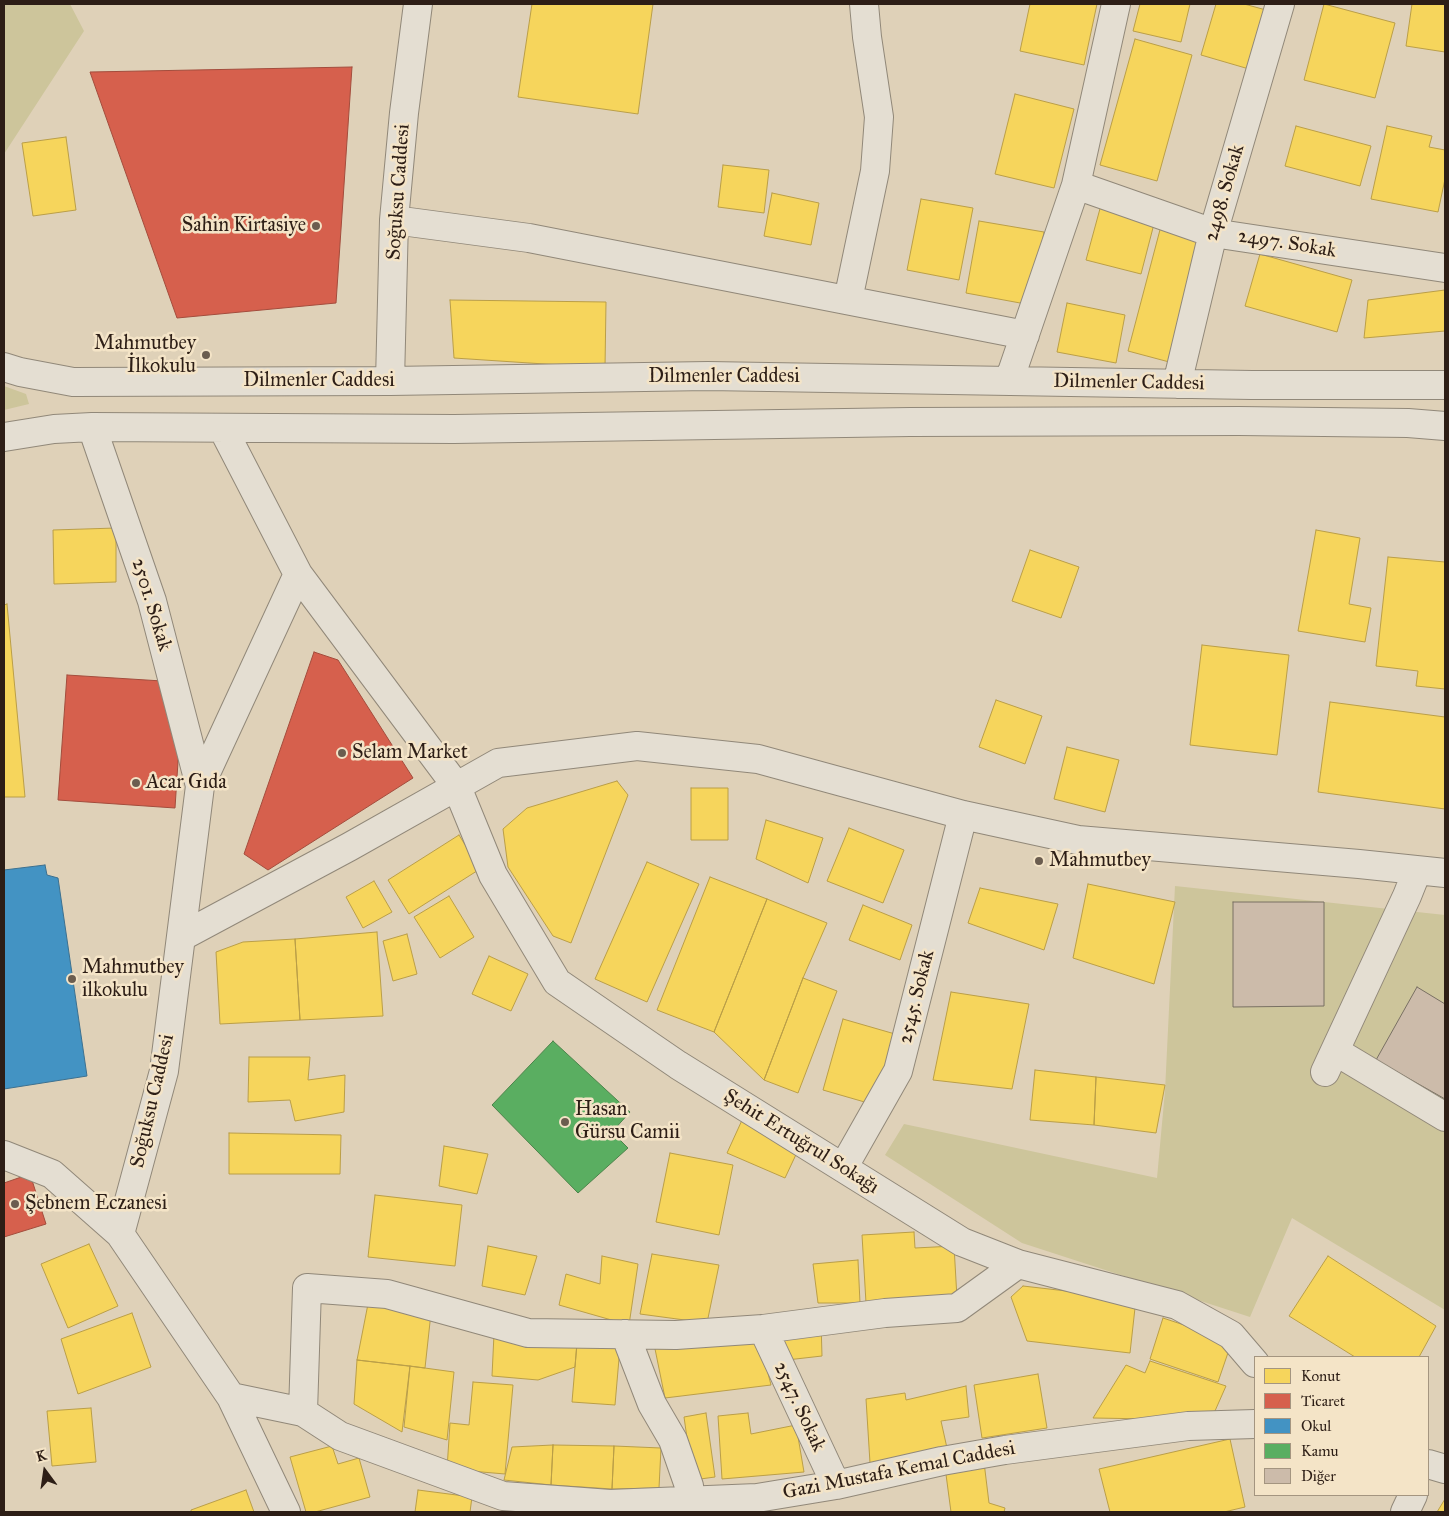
<!DOCTYPE html>
<html>
<head>
<meta charset="utf-8">
<style>
  body { margin:0 }
  #map { position:relative; width:1449px; height:1516px; overflow:hidden; background:#dfd1b8; font-family:"IM FELL Great Primer",serif }
  canvas { display:block }
  .frame { position:absolute; inset:0; border:5px solid #2d1e16; pointer-events:none }
  .legend { position:absolute; left:1254px; top:1356px; width:175px; height:140px; box-sizing:border-box; background:#f4e4c7; border:1px solid #a49580; margin:0; padding:6px 9px; list-style:none; font-size:15px; color:#2d1e16 }
  .legend li { display:flex; align-items:center; gap:10px; height:25px }
  .legend b { width:25px; border:1px solid #a49580 }
  .north { position:absolute; left:20px; top:1446px; width:50px; height:50px; -webkit-text-stroke:4px #f4e4c7; paint-order:stroke; rotate:346deg; font-size:14px; font-weight:700; line-height:20px; text-align:center; color:#2d1e16 }
  .north::after { content:''; display:block; margin:auto; width:18px; height:22px; background:#2d1e16; clip-path:polygon(50% 0,100% 100%,50% 72%,0 100%) }
</style>
</head>
<body>
<div id="map">
<canvas width="1449" height="1516"></canvas>
<div class="frame"></div>
<ul class="legend">
<li><b style="height:14px;background:#f6d55c"></b>Konut</li>
<li><b style="height:14px;background:#d6604d"></b>Ticaret</li>
<li><b style="height:14px;background:#4393c3"></b>Okul</li>
<li><b style="height:14px;background:#5aae61"></b>Kamu</li>
<li><b style="height:14px;background:#cba"></b>Diğer</li>
</ul>
<div class="north">K</div>
</div>
<script>
const c = document.querySelector('canvas').getContext('2d');
c.lineJoin = 'round';
function fillPath(path, color) { c.fillStyle = color; c.fill(path, 'evenodd'); }
const shape = rows => new Path2D(rows.map(r => 'M' + r).join(''));
function strokePath(path, color, width, dash) { c.strokeStyle = color; c.lineWidth = width; c.lineCap = dash ? 'butt' : 'round'; c.setLineDash(dash || []); c.stroke(path); }
function drawText(font, color, halo, rows, align = 'center') {
  c.font = font + ' "IM FELL Great Primer",serif'; c.lineWidth = 5; c.setLineDash([]); c.textBaseline = 'middle'; c.strokeStyle = halo; c.fillStyle = color; for (const [text, x, y, turn = 0] of rows) {
    c.save(); c.translate(x, y); c.rotate((+turn || 0) * Math.PI / 180); c.textAlign = isNaN(turn) ? turn : align; if (halo) c.strokeText(text, 0, 0); c.fillText(text, 0, 0); c.restore();
  }
}
fillPath(shape([
  [4,4,70,4,84,31,4,154],
  [4,386,26,394,29,404,4,410],
  [1175,886,1445,915,1445,1310,1292,1218,1250,1317,1022,1243,885,1155,904,1124,1157,1178,1165,1091]
]), '#cdc59b');
const homes = shape([
  [532,4,653,4,638,114,518,97,532,4],
  [1030,4,1097,4,1084,65,1020,51,1030,4],
  [1140,4,1190,4,1181,42,1133,31,1140,4],
  [1216,4,1244,4,1266,10,1249,69,1201,55,1216,4],
  [1324,4,1395,23,1375,98,1304,80,1324,4],
  [1412,4,1445,4,1445,52,1406,46,1412,4],
  [1135,39,1192,55,1157,181,1100,165,1135,39],
  [1015,94,1074,109,1054,188,995,174,1015,94],
  [1296,126,1371,146,1360,186,1285,166,1296,126],
  [1387,126,1432,136,1429,147,1445,150,1445,179,1438,212,1371,199,1387,126],
  [66,137,76,210,33,216,22,143,66,137],
  [723,165,769,170,764,213,718,207,723,165],
  [772,193,819,203,811,245,764,236,772,193],
  [921,199,973,208,959,280,907,270,921,199],
  [1101,205,1155,220,1141,274,1086,260,1101,205],
  [979,221,1044,232,1031,305,966,293,979,221],
  [1161,226,1206,238,1173,363,1128,351,1161,226],
  [1260,254,1352,280,1337,332,1245,306,1260,254],
  [1445,290,1445,331,1364,338,1368,300,1445,290],
  [450,300,606,302,605,368,454,358,450,300],
  [1067,303,1125,315,1116,363,1057,352,1067,303],
  [116,528,116,582,54,584,53,530,116,528],
  [1316,530,1360,538,1349,604,1371,608,1365,642,1298,631,1316,530],
  [1030,550,1079,567,1061,618,1012,601,1030,550],
  [1388,557,1445,562,1445,689,1416,686,1418,671,1376,666,1388,557],
  [7,604,25,797,4,797,4,605,7,604],
  [1202,645,1289,655,1277,755,1190,745,1202,645],
  [996,700,1042,716,1025,764,979,747,996,700],
  [1330,702,1445,717,1445,809,1318,792,1330,702],
  [1067,747,1119,760,1105,812,1054,799,1067,747],
  [617,781,628,795,571,943,553,936,508,867,503,829,527,808,617,781],
  [691,788,728,788,728,840,691,840,691,788],
  [766,820,823,838,808,883,756,859,766,820],
  [849,828,904,850,883,903,827,881,849,828],
  [459,835,480,869,409,914,388,880,459,835],
  [647,862,699,884,647,1002,595,979,647,862],
  [710,877,767,899,714,1032,657,1010,710,877],
  [374,881,392,912,363,928,346,897,374,881],
  [1088,884,1175,902,1154,984,1073,958,1088,884],
  [980,888,1058,904,1044,950,968,923,980,888],
  [449,896,474,937,440,958,414,917,449,896],
  [767,899,827,923,803,978,764,1080,714,1032,767,899],
  [863,905,912,925,900,960,849,940,863,905],
  [377,932,383,1016,300,1020,295,939,377,932],
  [407,934,417,974,393,981,383,941,407,934],
  [295,939,300,1020,220,1024,216,952,243,942,295,939],
  [489,956,528,974,511,1011,472,994,489,956],
  [803,978,837,991,798,1093,764,1080,803,978],
  [951,992,1029,1004,1012,1089,933,1080,951,992],
  [843,1019,895,1034,875,1105,823,1090,843,1019],
  [249,1057,310,1057,308,1080,345,1075,344,1112,295,1121,290,1100,248,1102,249,1057],
  [1035,1070,1096,1077,1094,1125,1030,1120,1035,1070],
  [1096,1077,1165,1085,1156,1133,1094,1125,1096,1077],
  [743,1118,800,1146,785,1178,727,1153,743,1118],
  [229,1133,341,1135,340,1174,229,1174,229,1133],
  [444,1146,488,1154,477,1194,439,1186,444,1146],
  [670,1153,733,1165,719,1235,656,1222,670,1153],
  [375,1195,462,1205,455,1266,368,1257,375,1195],
  [914,1232,915,1248,954,1246,957,1298,866,1303,862,1235,914,1232],
  [89,1244,118,1306,68,1328,41,1264,89,1244],
  [488,1246,537,1256,525,1295,482,1286,488,1246],
  [652,1254,719,1265,707,1323,640,1314,652,1254],
  [602,1256,638,1264,629,1325,559,1305,566,1274,600,1284,602,1256],
  [1328,1256,1436,1326,1419,1357,1355,1357,1289,1316,1328,1256],
  [858,1260,860,1303,818,1303,813,1264,858,1260],
  [1023,1286,1136,1299,1130,1353,1027,1341,1011,1297,1023,1286],
  [368,1304,431,1313,425,1368,357,1360,368,1304],
  [132,1313,151,1367,78,1394,61,1339,132,1313],
  [1163,1318,1232,1341,1218,1382,1150,1359,1163,1318],
  [821,1322,822,1356,778,1361,773,1328,821,1322],
  [757,1330,771,1385,665,1398,654,1344,757,1330],
  [494,1334,577,1343,575,1367,538,1380,492,1376,494,1334],
  [577,1343,620,1347,615,1405,572,1402,577,1343],
  [357,1360,410,1366,402,1432,354,1404,357,1360],
  [1150,1361,1226,1386,1211,1420,1093,1418,1126,1365,1145,1373,1150,1361],
  [410,1366,454,1372,447,1440,404,1427,410,1366],
  [1038,1374,1047,1428,982,1438,974,1385,1038,1374],
  [473,1382,513,1385,505,1474,447,1469,450,1423,469,1425,473,1382],
  [966,1386,969,1417,941,1421,947,1448,870,1463,866,1399,905,1393,906,1400,966,1386],
  [91,1408,96,1462,52,1466,47,1411,91,1408],
  [706,1413,715,1477,693,1480,684,1417,706,1413],
  [748,1413,751,1434,796,1425,804,1472,722,1479,718,1416,748,1413],
  [1230,1439,1245,1507,1224,1512,1110,1512,1099,1469,1230,1439],
  [553,1445,551,1485,504,1480,512,1447,553,1445],
  [553,1445,614,1446,612,1489,551,1485,553,1445],
  [332,1446,338,1464,359,1458,370,1497,315,1512,306,1512,290,1457,332,1446],
  [614,1446,661,1448,659,1488,612,1489,614,1446],
  [984,1462,989,1503,1005,1508,1004,1512,951,1512,945,1467,984,1462],
  [246,1490,254,1512,191,1512,191,1510,246,1490],
  [418,1490,472,1497,470,1512,415,1512,418,1490],
  [1445,1499,1445,1512,1437,1512,1445,1499]
]);
fillPath(homes, '#f6d55c');
strokePath(homes, '#ba9e47', 1);
const shops = shape([
  [352,67,336,303,177,318,90,72,352,67],
  [314,652,338,660,413,778,268,870,244,854,314,652],
  [67,675,162,681,180,731,175,808,58,800,67,675],
  [30,1174,46,1224,4,1237,4,1183,30,1174]
]);
fillPath(shops, '#d6604d');
strokePath(shops, '#a34c3c', 1);
const schools = shape([
  [45,865,47,875,58,878,87,1076,4,1089,4,870,45,865]
]);
fillPath(schools, '#4393c3');
strokePath(schools, '#3c708f', 1);
const public = shape([
  [553,1041,630,1112,612,1132,628,1148,578,1193,492,1105,553,1041]
]);
fillPath(public, '#5aae61');
strokePath(public, '#4c834a', 1);
const building = shape([
  [1233,902,1324,902,1324,1006,1233,1007,1233,902],
  [1417,987,1445,1004,1445,1099,1376,1060,1417,987]
]);
fillPath(building, '#cba');
strokePath(building, '#797063', 1);
const minor = shape([
  [1076,185,1213,233,1445,268],
  [394,220,529,238,1025,335],
  [848,300,875,171,879,117,867,37,864,4],
  [4,367,20,372,73,382,390,381,708,376,1252,385,1445,385],
  [390,381,394,220,404,113,418,4],
  [1009,381,1076,185,1116,4],
  [1177,384,1213,233,1280,4],
  [92,427,152,601,200,786],
  [223,429,298,574,457,787,493,875,557,982,678,1065,962,1242,1018,1264,1177,1305,1231,1335,1255,1363],
  [4,437,54,429,92,427,454,429,910,422,1239,421,1408,423,1445,426],
  [181,937,349,847,498,763,637,746,758,759,963,815,1078,840,1359,864,1445,873],
  [1335,1051,1445,1117],
  [1325,1072,1407,896,1417,871],
  [4,1155,52,1174,120,1234,231,1397,286,1512],
  [843,1168,898,1071,963,815],
  [120,1234,164,1071,200,786,298,574],
  [763,1329,836,1485],
  [625,1334,652,1404,673,1440,689,1486,691,1501,697,1512],
  [231,1397,303,1412,340,1436,503,1496,610,1504,757,1498,836,1485,942,1461,1005,1450,1188,1426,1255,1424],
  [303,1412,307,1288,387,1294,528,1333,676,1335,763,1329,885,1313,957,1308,1018,1264],
  [1428,1464,1445,1469],
  [1405,1512,1413,1495]
]);
strokePath(minor, '#918879', 30);
strokePath(minor, '#e4ded2', 28);
for (const [x, y, r, color] of [
  [316,226,5,"#6b5d4f"],
  [206,355,5,"#6b5d4f"],
  [342,753,5,"#6b5d4f"],
  [136,783,5,"#6b5d4f"],
  [1039,861,5,"#6b5d4f"],
  [72,979,5,"#6b5d4f"],
  [565,1122,5,"#6b5d4f"],
  [15,1204,5,"#6b5d4f"]
]) { const dot = new Path2D(); dot.arc(x, y, r, 0, 2 * Math.PI); c.fillStyle = color; c.fill(dot); strokePath(dot, '#f4e4c7', 2); }
drawText('20px', '#2d1e16', '#f4e4c7', [
  ["Soğuksu Caddesi",399,192,-86],
  ["2498. Sokak",1225,193,-74],
  ["2497. Sokak",1287,244,9],
  ["Dilmenler Caddesi",724,377],
  ["Dilmenler Caddesi",319,381],
  ["Dilmenler Caddesi",1129,383,1],
  ["2501. Sokak",151,605,73],
  ["2545. Sokak",917,997,-76],
  ["Soğuksu Caddesi",153,1101,-77],
  ["Şehit Ertuğrul Sokağı",801,1142,32],
  ["2547. Sokak",799,1407,65],
  ["Gazi Mustafa Kemal Caddesi",899,1471,-11]
]);
drawText('20px', '#2d1e16', '#f4e4c7', [
  ["Sahin Kirtasiye",306,226,"right"],
  ["Mahmutbey",196,344,"right"],
  ["İlkokulu",196,367,"right"],
  ["Selam Market",352,753],
  ["Acar Gıda",146,783],
  ["Mahmutbey",1049,861],
  ["Mahmutbey",82,968],
  ["ilkokulu",82,991],
  ["Hasan",575,1110],
  ["Gürsu Camii",575,1133],
  ["Şebnem Eczanesi",25,1204]
], 'left');
</script>
</body>
</html>
